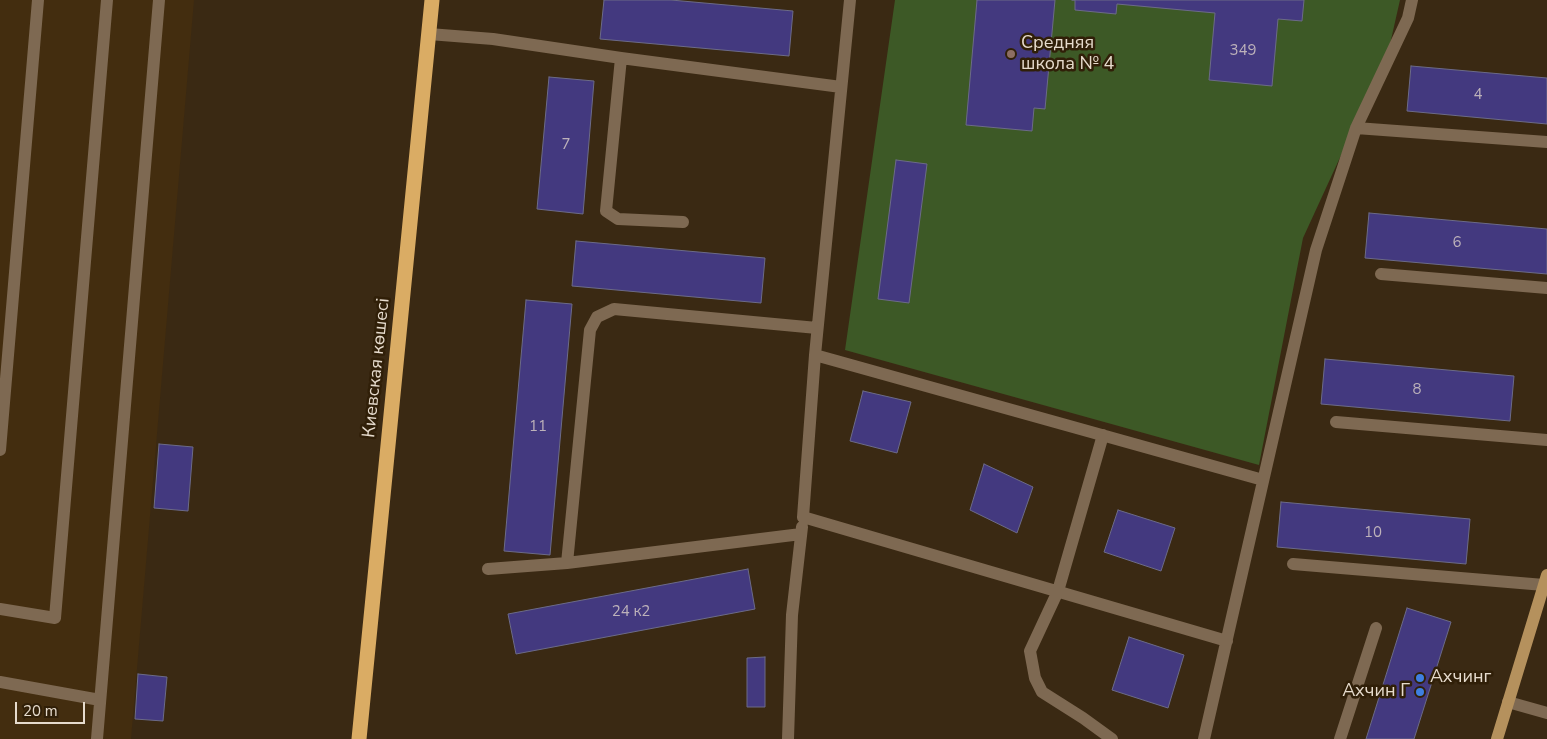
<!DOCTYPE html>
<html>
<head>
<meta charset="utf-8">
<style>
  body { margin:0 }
  #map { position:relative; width:1547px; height:739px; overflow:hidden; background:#3a2913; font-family:"Nunito Sans",sans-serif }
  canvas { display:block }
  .scale { position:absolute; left:15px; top:702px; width:70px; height:22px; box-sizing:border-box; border:2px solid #e6dbcd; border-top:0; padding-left:6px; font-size:15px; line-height:18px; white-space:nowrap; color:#e6dbcd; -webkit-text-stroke:4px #301f08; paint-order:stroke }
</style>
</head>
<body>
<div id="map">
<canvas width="1547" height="739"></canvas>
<div class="scale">20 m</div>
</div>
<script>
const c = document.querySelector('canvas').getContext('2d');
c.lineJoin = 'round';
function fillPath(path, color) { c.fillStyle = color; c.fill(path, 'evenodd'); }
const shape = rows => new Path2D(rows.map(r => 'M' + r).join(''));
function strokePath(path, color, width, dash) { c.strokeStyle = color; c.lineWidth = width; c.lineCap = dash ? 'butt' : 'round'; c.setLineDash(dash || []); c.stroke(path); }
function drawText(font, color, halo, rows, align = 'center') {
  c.font = font + ' "Nunito Sans",sans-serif'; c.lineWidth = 5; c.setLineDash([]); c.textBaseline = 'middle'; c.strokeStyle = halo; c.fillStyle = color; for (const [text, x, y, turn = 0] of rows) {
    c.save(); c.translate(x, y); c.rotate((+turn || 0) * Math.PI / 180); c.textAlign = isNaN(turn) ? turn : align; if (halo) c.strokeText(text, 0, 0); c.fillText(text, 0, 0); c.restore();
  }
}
fillPath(shape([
  [0,0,194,0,131,739,0,739]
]), '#432d0f');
fillPath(shape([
  [895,0,1400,0,1388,53,1303,238,1259,465,845,350]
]), '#3d5926');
const building = shape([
  [604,0,671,0,793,11,789,56,600,39,604,0],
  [977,0,1055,0,1045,109,1034,108,1032,131,966,125,977,0],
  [1072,0,1304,0,1302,21,1278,19,1272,86,1209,80,1215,13,1117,4,1116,14,1075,10,1075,0,1072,0],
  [1411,66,1547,78,1547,124,1407,111,1411,66],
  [549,77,594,81,583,214,537,209,549,77],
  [896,160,927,164,909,303,878,299,896,160],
  [1369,213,1547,229,1547,274,1365,258,1369,213],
  [576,241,765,258,761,303,572,286,576,241],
  [526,300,572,304,550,555,504,551,526,300],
  [1325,359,1514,376,1510,421,1321,404,1325,359],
  [863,391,911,402,897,453,850,441,863,391],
  [159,444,193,447,188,511,154,508,159,444],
  [984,464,1033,487,1017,533,970,510,984,464],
  [1281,502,1470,519,1466,564,1277,547,1281,502],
  [1118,510,1175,528,1161,571,1104,552,1118,510],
  [748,569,755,609,516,654,508,614,748,569],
  [1407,608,1451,622,1414,739,1366,739,1407,608],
  [1129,637,1184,655,1168,708,1112,690,1129,637],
  [765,657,765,707,747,707,747,658,765,657],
  [138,674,167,677,163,721,135,719,138,674]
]);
fillPath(building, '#43397f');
strokePath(building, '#6c6b88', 1);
strokePath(shape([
  [850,0,815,355,803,517,1227,641],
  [429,34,493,39,621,58,841,87],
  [621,58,606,211,618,219,683,222],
  [1356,128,1547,142],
  [1381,274,1547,288],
  [815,355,1263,480],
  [1336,422,1547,440],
  [1103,435,1058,591,1030,651,1035,678,1042,692,1083,718,1112,739],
  [0,450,38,0],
  [801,534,567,563,590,330,597,317,614,309,817,328],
  [1293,564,1544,585],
  [488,569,567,563],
  [0,609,55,618,107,0],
  [0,682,100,700],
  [1508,702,1547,713],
  [97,739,159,0],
  [788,739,792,615,802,527],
  [1204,739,1316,250,1356,128,1408,18,1412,0],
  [1340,739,1376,628]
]), '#7e6952', 12);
strokePath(shape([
  [1497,739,1547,575]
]), '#b5915d', 12);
strokePath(shape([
  [359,739,432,0]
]), '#daac64', 15);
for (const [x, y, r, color] of [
  [1011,54,5,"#8d6e63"],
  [1420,678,5,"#3f7fe0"],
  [1420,692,5,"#3f7fe0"]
]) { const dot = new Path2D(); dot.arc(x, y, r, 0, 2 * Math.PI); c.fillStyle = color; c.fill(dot); strokePath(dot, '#301f08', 2); }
drawText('15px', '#bdb2ba', null, [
  ["349",1243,51],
  ["4",1478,95],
  ["7",566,145],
  ["6",1457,243],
  ["8",1417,390],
  ["11",538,427],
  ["10",1373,533],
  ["24 к2",631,612]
]);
drawText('18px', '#e6dbcd', '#301f08', [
  ["Средняя",1021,44],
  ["школа № 4",1021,65],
  ["Ахчинг",1430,678],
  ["Ахчин Г",1410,692,"right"]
], 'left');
drawText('18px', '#e6dbcd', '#301f08', [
  ["Киевская көшесі",377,368,-84]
]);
</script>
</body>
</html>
